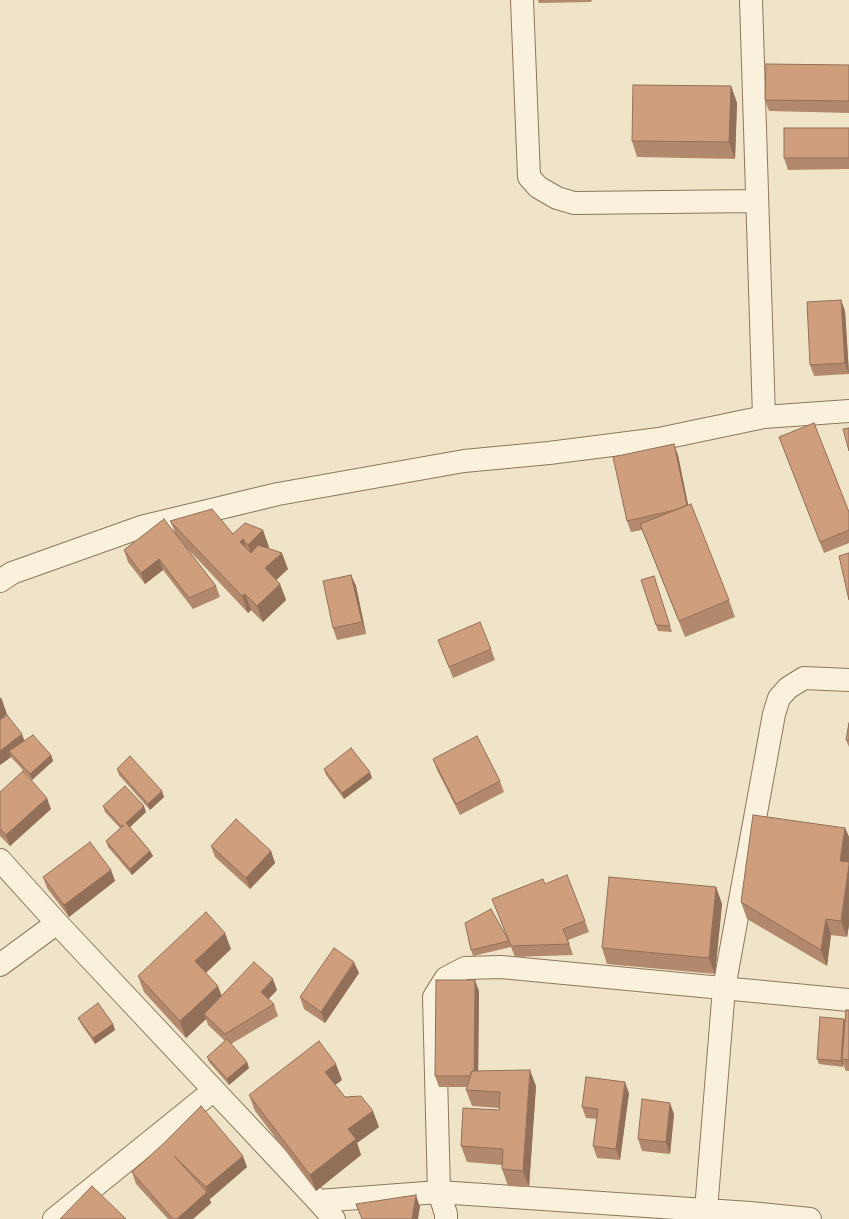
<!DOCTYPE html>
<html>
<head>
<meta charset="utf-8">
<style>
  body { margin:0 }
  canvas { display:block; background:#f0e4c8 }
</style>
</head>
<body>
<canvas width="849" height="1219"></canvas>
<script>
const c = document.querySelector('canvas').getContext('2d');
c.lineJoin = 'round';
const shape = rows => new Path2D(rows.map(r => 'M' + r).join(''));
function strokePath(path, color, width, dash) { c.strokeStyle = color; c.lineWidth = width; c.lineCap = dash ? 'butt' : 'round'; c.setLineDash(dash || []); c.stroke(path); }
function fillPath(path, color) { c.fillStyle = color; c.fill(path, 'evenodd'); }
const street = shape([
  [522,0,529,177,538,187,557,198,574,203,757,201],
  [751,0,764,417],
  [0,581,12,573,141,527,278,494,464,461,549,453,659,439,764,417,849,411],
  [0,860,57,923,318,1201,439,1192,750,1213,810,1219],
  [0,965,57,923],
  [318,1201,334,1219],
  [706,1210,724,988,774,714,779,698,788,688,804,678,849,680],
  [54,1219,214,1090],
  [446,1219,446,1214,439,1192,434,997,446,978,465,968,501,967,849,1000]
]);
strokePath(street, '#8d765c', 24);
strokePath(street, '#faf1dc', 22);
fillPath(shape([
  [538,0,592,0,591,2,539,3],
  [849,65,849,113,769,111,765,100],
  [731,86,737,103,735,159,637,157,632,141],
  [849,128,849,169,788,170,784,158],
  [841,300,845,311,849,374,814,376,810,365],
  [779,437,849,512,849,543,824,553],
  [678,455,688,505,729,600,735,617,685,637,642,530,631,532,627,521],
  [170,521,233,534,269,547,268,548,288,569,276,580,280,584,286,600,263,622,251,610,248,613,187,548,216,586,220,597,193,609,163,570,145,584,128,562,124,550,175,532],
  [351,575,356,586,366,634,337,640,333,628],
  [654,576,672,632,658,631,641,580],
  [438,640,491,649,495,660,453,678],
  [0,720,24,740,51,755,53,761,32,780,11,757,0,765],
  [849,723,849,747,846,740],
  [433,759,500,781,504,792,460,815,437,770],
  [117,769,164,797,150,810,119,775],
  [324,769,372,778,344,799,326,775],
  [0,792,51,809,10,846,0,836],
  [103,806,146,812,130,827,150,851,153,856,132,875,108,847,106,841,120,828,105,812],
  [845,828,849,837,849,925,847,937,831,935,827,966,747,919,741,902],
  [211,846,271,851,275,863,250,889,215,857],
  [111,870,115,881,69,917,47,888,43,877],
  [545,884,585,921,589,932,568,940,573,955,515,957,511,947,473,956,471,950,508,940],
  [716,887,722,904,715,974,607,964,602,948],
  [231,949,206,973,222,996,277,990,268,999,274,1004,278,1016,231,1044,247,1062,249,1068,229,1085,209,1062,207,1057,225,1041,208,1025,206,1019,186,1038,144,992,138,976],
  [359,973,325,1023,304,1009,300,997],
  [479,991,478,1071,536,1086,529,1187,508,1186,502,1169,502,1165,467,1162,461,1146,499,1110,499,1108,472,1106,466,1090,467,1087,439,1087,435,1076],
  [849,1010,849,1071,846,1071,843,1064,843,1067,819,1064,817,1059,844,1019,845,1022],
  [78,1018,113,1024,115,1030,95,1044,81,1024],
  [342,1080,335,1085,345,1097,379,1127,357,1143,361,1155,316,1191,255,1111,249,1095],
  [629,1093,620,1160,597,1158,593,1146,597,1119,586,1118,582,1107],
  [674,1114,670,1154,642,1151,638,1139],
  [163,1144,247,1167,210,1199,209,1197,211,1203,193,1219,168,1219,136,1184,132,1172]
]), '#b2896c');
fillPath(shape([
  [731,86,737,103,735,159,729,142],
  [841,300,845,311,849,374,845,363],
  [674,444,678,455,691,519,687,507],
  [263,530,269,547,254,561,248,545],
  [243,539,249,555,240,542],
  [282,553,288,569,271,585,265,568],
  [159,559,163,570,145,584,141,573],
  [351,575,356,586,366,634,362,622],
  [280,584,286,600,263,622,257,606],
  [245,594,251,610,248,613,242,596],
  [1,697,7,714,0,720,0,699],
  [22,734,26,745,9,751,11,757,0,765,0,751],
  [51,755,53,761,32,780,30,774],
  [370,772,372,778,344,799,342,793],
  [162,791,164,797,150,810,148,804],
  [47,798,51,809,10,846,6,835],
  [144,806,146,812,128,829,126,823],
  [845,828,849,837,849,859,846,877,840,861],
  [150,851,153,856,132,875,130,869],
  [271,851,275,863,250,889,246,878],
  [849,865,849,925,847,937,841,921],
  [111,870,115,881,69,917,64,905],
  [716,887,722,904,715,974,709,958],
  [826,919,831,935,827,966,821,950],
  [225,933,231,949,201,977,195,961],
  [354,962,359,973,325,1023,321,1012],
  [273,979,277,990,265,1003,261,992],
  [475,980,479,991,478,1087,474,1076],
  [218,986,224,1002,204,1014,206,1019,186,1038,180,1021],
  [844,1019,846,1024,842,1059,843,1064,843,1067,841,1061],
  [113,1024,115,1030,95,1044,93,1038],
  [247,1062,249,1068,229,1085,227,1079],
  [336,1064,342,1080,331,1088,325,1072],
  [530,1070,536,1086,529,1187,523,1171],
  [625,1082,629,1093,620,1160,616,1149],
  [670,1103,674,1114,670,1154,666,1142],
  [373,1111,379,1127,357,1143,361,1155,316,1191,310,1175,348,1129],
  [243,1156,247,1167,210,1199,206,1187],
  [207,1192,211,1203,193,1219,177,1219],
  [416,1195,420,1207,418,1219,412,1219]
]), '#916f58');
const building = shape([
  [766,64,849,65,849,101,765,100,766,64],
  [633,85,731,86,729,142,632,141,633,85],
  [784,128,849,128,849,158,784,158,784,128],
  [841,300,845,363,810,365,807,302,841,300],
  [814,423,849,512,849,530,820,542,779,437,814,423],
  [849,428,849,451,843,429,849,428],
  [674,444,687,505,675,510,627,521,613,457,674,444],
  [691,504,729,600,679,621,640,524,691,504],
  [212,509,233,534,245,523,263,530,248,545,243,539,240,542,251,553,258,545,282,553,265,568,280,584,257,606,245,594,242,596,170,521,212,509],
  [164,519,216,586,189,598,159,559,141,573,124,550,164,519],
  [849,553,849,600,839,556,849,553],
  [351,575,362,622,333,628,323,581,351,575],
  [654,576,670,626,656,625,641,580,654,576],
  [480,622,491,649,449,667,438,640,480,622],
  [7,715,22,734,0,751,0,720,7,715],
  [849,723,849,740,846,740,849,723],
  [33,735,51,755,30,774,9,751,33,735],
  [477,736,500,781,456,804,433,759,477,736],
  [351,748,370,772,342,793,324,769,351,748],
  [130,756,162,791,148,804,117,769,130,756],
  [23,771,47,798,6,835,0,829,0,792,23,771],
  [125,786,144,806,126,823,150,851,130,869,106,841,124,825,121,826,103,806,125,786],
  [753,815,845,828,840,861,849,862,849,865,841,921,826,919,821,950,741,902,753,815],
  [236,819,271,851,246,878,211,846,236,819],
  [90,842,111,870,64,905,43,877,90,842],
  [567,875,585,921,563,929,569,944,511,946,492,899,543,879,545,884,567,875],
  [609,877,716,887,709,958,602,948,609,877],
  [491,909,509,941,471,950,465,923,491,909],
  [206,912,225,933,195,961,218,986,180,1021,138,976,206,912],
  [334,948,354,962,321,1012,300,997,334,948],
  [254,962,273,979,261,992,274,1004,225,1034,204,1014,254,962],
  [436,980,475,980,474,1071,472,1071,470,1076,435,1076,436,980],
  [98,1003,113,1024,93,1038,78,1018,98,1003],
  [846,1010,849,1010,849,1060,842,1059,846,1010],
  [820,1017,844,1019,841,1061,817,1059,820,1017],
  [227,1039,247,1062,227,1079,207,1057,227,1039],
  [319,1041,336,1064,325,1072,345,1097,361,1096,373,1111,348,1129,356,1139,310,1175,249,1095,319,1041],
  [530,1070,523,1171,502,1169,503,1149,461,1146,463,1108,499,1110,500,1092,466,1090,472,1071,530,1070],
  [586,1077,625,1082,616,1149,593,1146,598,1109,582,1107,586,1077],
  [642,1099,670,1103,666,1142,638,1139,642,1099],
  [201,1106,243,1156,206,1187,174,1156,207,1192,177,1219,173,1219,132,1172,163,1144,201,1106],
  [92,1186,126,1219,60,1219,92,1186],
  [416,1195,412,1219,362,1219,356,1204,416,1195]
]);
fillPath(building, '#cf9f7d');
strokePath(building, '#916f58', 1);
</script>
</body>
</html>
